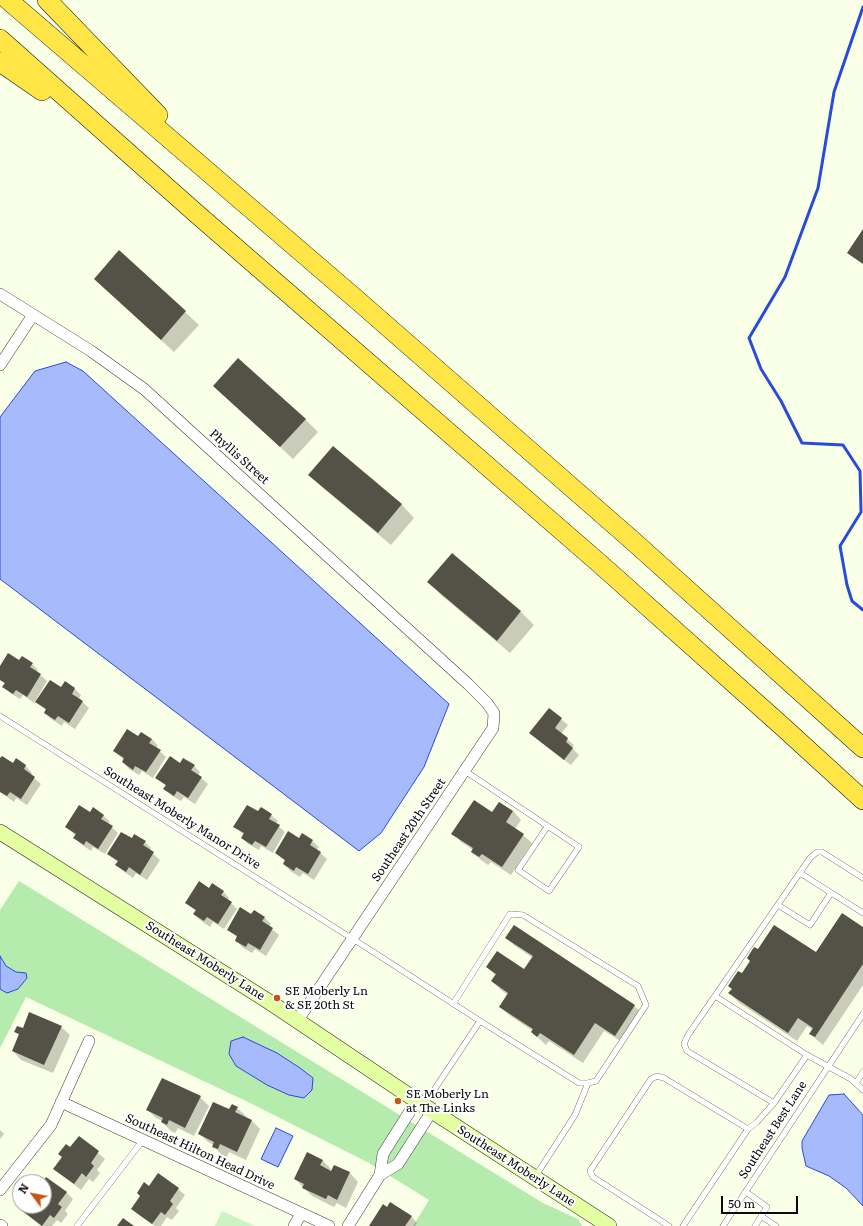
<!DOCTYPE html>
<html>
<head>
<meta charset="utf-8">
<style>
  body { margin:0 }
  #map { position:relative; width:863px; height:1226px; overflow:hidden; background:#faffe7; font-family:Literata,serif }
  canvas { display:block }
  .north { position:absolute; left:12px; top:1174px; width:40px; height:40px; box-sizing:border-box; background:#fff; border:1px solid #9d9d9d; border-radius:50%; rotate:302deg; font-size:11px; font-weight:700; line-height:16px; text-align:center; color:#0a0a0a }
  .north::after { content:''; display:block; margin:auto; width:14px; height:18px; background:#c55518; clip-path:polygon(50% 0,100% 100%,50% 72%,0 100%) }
  .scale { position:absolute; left:721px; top:1196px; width:77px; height:18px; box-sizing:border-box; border:2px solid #0a0a0a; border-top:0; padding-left:5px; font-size:12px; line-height:14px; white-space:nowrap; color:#0a0a0a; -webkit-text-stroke:3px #fff; paint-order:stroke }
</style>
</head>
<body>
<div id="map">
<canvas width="863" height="1226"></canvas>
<div class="north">N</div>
<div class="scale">50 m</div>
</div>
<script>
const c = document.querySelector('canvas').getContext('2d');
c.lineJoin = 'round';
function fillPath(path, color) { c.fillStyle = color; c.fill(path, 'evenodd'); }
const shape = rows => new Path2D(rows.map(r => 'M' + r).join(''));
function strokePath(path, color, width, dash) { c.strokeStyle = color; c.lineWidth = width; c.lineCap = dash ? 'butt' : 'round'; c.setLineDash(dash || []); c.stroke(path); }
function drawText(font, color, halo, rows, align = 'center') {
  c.font = font + ' Literata,serif'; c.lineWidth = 4; c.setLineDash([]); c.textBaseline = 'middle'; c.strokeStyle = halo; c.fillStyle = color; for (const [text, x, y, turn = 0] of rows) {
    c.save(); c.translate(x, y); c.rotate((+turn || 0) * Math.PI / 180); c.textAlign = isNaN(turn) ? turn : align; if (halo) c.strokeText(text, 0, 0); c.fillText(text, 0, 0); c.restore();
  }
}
fillPath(shape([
  [19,881,543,1203,578,1219,582,1226,413,1226,429,1200,369,1163,248,1102,26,997,0,1048,0,910]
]), '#b5ecae');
fillPath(shape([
  [222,1211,255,1226,215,1226]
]), '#cdf3c1');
const water = shape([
  [66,362,83,371,449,704,424,767,381,833,359,851,0,579,0,417,35,371,66,362],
  [0,956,6,966,16,972,26,973,27,978,18,989,7,993,0,989,0,956],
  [243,1037,277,1053,300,1068,313,1078,312,1090,304,1098,289,1095,267,1085,236,1066,229,1054,231,1041,243,1037],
  [844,1094,863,1115,863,1206,846,1188,829,1176,806,1166,802,1148,802,1141,829,1095,844,1094],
  [276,1128,293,1136,278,1167,261,1159,276,1128]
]);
fillPath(water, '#a7bafc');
strokePath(water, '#284bd9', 1);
fillPath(shape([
  [120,252,199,325,174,352,108,291],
  [214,386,305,419,318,432,293,459],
  [333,447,402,505,414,518,391,545,322,487,310,474],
  [452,554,521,612,534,625,510,653,441,595,429,582],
  [20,662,32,664,38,670,37,672,47,681,34,703,23,695,20,699,10,693,4,687,5,684,0,680,0,668],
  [65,683,75,689,81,695,79,699,89,708,75,729,64,722,62,726,51,719,45,713,47,711,37,702,62,688],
  [549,709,568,725,561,734,574,745,572,748,579,755,571,765,537,739],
  [139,737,152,739,158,746,156,748,166,757,153,778,142,771,139,775,129,769,123,762,124,760,114,751],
  [0,760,13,764,16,760,26,766,32,773,30,775,41,784,27,805,16,798,14,802,0,792],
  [180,764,194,766,200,772,198,775,208,784,195,804,184,797,181,801,171,795,165,788,166,786,157,777],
  [500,803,513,811,521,820,515,829,523,835,532,843,511,875,491,862,488,865,481,860,472,852,473,850,461,842,453,833,493,814],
  [90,813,103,815,110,822,108,824,118,833,105,854,93,847,91,851,81,844,75,838,76,836,66,827],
  [271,815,278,821,276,824,285,832,273,853,261,846,259,850,248,844,242,838,244,835,234,826],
  [302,835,312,841,319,847,317,850,327,859,314,880,303,873,300,877,290,871,284,864,286,862,276,853,300,839],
  [132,840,145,842,151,848,150,851,160,860,147,880,136,873,133,878,123,871,116,864,118,862,108,854],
  [210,889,223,891,229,898,228,900,237,909,224,929,213,922,210,927,200,920,194,914,196,911,186,903],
  [254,911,265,918,271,924,269,927,279,935,266,956,255,949,252,953,242,947,236,940,238,938,228,929,252,915],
  [863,929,863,985,823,1045,810,1034,813,1030,807,1026,797,1041,738,1002,730,993,758,950,816,954],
  [506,938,634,1006,643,1014,624,1043,604,1031,583,1063,549,1041,546,1045,532,1032,533,1031,509,1015,500,1006,508,995,501,990,492,981,496,976,487,967,524,970,533,958,515,946],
  [61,1027,70,1035,53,1073,21,1060,13,1051,19,1035,16,1032,23,1029],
  [200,1097,209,1106,194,1136,178,1128,175,1133,171,1131,162,1122,163,1121,156,1118,148,1110],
  [237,1108,246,1116,245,1118,252,1121,260,1129,246,1160,229,1152,227,1157,222,1155,213,1146,214,1145,208,1142,199,1133,229,1111],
  [0,1130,4,1134,0,1139],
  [79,1137,105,1159,97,1170,100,1173,93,1182,89,1179,81,1190,55,1169],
  [322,1160,331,1169,330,1171,332,1172,335,1166,350,1173,358,1182,346,1208,337,1203,334,1207,312,1196,295,1179],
  [158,1175,178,1189,185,1195,176,1208,179,1211,172,1220,167,1217,161,1226,155,1226,139,1215,132,1208],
  [47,1178,67,1193,73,1199,65,1211,68,1214,61,1223,57,1220,52,1226,41,1226,22,1210,25,1206,44,1206,44,1182],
  [411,1216,417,1223,415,1226,370,1226]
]), '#0003');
strokePath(shape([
  [863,7,834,92,818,188,785,277,749,338,761,369,781,401,802,443,843,445,860,471,861,512,840,546,847,585,852,601,863,610]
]), '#284bd9', 3);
fillPath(shape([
  [863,229,863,264,847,253],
  [119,250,186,311,161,340,94,279],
  [238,358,306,419,280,447,213,386],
  [333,446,402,504,378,533,308,475],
  [452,553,521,611,497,641,427,582],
  [8,653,19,660,22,656,33,663,30,667,41,674,27,697,16,690,13,694,2,687,5,683,0,680,0,666],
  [50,680,61,687,65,681,75,688,72,694,83,701,69,723,58,716,55,720,44,713,46,709,35,702],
  [549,708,562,718,555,728,568,738,566,742,573,748,564,760,529,733],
  [127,729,138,736,141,732,152,739,149,743,161,750,146,772,135,766,133,770,122,762,124,758,113,751],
  [2,756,13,763,16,758,26,765,24,769,35,777,21,799,10,792,7,796,0,792,0,758],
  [170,756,180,763,183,758,195,765,191,770,202,777,188,798,177,791,174,796,163,789,166,785,155,778],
  [474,800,492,812,499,802,513,811,506,822,524,834,502,867,482,854,479,857,471,852,473,848,451,834],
  [79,805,90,812,93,807,104,815,101,819,113,826,98,849,86,841,84,845,73,838,76,834,65,827],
  [247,805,258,811,261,807,272,814,269,819,280,825,266,847,255,841,252,845,241,838,244,833,233,827],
  [288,831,299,838,302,833,313,840,310,845,321,852,308,874,296,867,294,871,283,864,285,860,275,853],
  [121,832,132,838,134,834,146,841,143,845,154,852,140,875,129,867,126,872,115,865,118,861,107,854],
  [199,881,209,888,212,883,224,891,221,895,232,902,218,924,207,917,204,921,193,914,196,910,185,903],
  [240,907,251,914,254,910,265,917,262,921,273,928,260,950,248,943,246,947,235,941,237,936,227,930],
  [842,913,863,927,863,964,815,1037,809,1034,813,1028,798,1018,788,1033,728,993,732,989,728,986,738,971,742,973,750,961,747,958,754,947,758,949,774,925,816,952],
  [514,925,635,1005,615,1036,595,1023,574,1055,540,1033,537,1037,531,1032,533,1029,499,1007,508,993,491,981,496,974,486,967,497,951,524,969,533,956,505,938],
  [29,1012,62,1026,44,1065,12,1051,19,1034,14,1032,17,1026,23,1028],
  [162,1078,201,1096,185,1128,169,1120,167,1125,161,1122,163,1118,146,1110],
  [213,1102,229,1109,232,1104,238,1107,235,1112,252,1120,237,1152,220,1144,218,1149,212,1147,214,1142,198,1134],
  [79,1136,99,1151,91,1163,94,1166,86,1177,82,1173,74,1184,53,1169,62,1157,58,1154,66,1144,70,1147],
  [307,1152,323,1160,320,1165,331,1171,334,1165,350,1172,337,1200,328,1195,326,1199,302,1188,304,1184,294,1179],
  [158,1173,179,1188,170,1201,173,1204,165,1215,161,1212,152,1224,131,1209,140,1196,137,1193,144,1182,149,1186],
  [46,1177,67,1192,58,1204,62,1207,54,1218,50,1215,42,1226,21,1210,24,1206,44,1206,44,1182,43,1182],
  [390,1202,412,1216,405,1226,369,1226,383,1204,387,1207],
  [123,1218,134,1226,117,1226]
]), '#545146');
const lane = shape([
  [0,716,375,953,480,1021,424,1105],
  [465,771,579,847,549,891,518,870,547,827],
  [800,873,863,913],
  [778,905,810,925,831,893],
  [715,996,807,1055],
  [453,1004,510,914,523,915,638,986,646,1005,596,1081,588,1083,579,1083,480,1021],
  [856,1083,863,1072],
  [774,1103,807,1055,851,1079,863,1090],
  [535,1177,575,1115,588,1083],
  [746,1192,767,1207,755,1226],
  [761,1216,776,1226],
  [77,1226,143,1140],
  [669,1226,593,1177,590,1171,651,1079,657,1076,664,1078,748,1129],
  [683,1226,748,1129,757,1122,774,1103,687,1051,684,1044,688,1035,810,858,817,852,822,852,863,878],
  [723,1226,863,1014]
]);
const street = shape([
  [0,294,91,351,144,389,468,684,487,703,494,713,493,728,298,1020],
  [0,365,33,315],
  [61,1102,329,1226],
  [380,1175,383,1154,417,1100],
  [0,1190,51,1125,89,1041],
  [0,1225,2,1226],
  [294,1226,301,1214],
  [348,1226,380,1175,398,1164,432,1111]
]);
const secondary = shape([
  [0,832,271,1003,432,1111,609,1226]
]);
const highway = shape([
  [8,0,356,299,633,541,863,748],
  [47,0,158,115],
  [0,39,198,215,599,563,783,727,863,800],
  [0,62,42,91]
]);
strokePath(lane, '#3d3d3d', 6);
strokePath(street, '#3d3d3d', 12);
strokePath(secondary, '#2c2c2c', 16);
strokePath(highway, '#1b1b1b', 20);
strokePath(lane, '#fff', 5.5);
strokePath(street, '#fff', 11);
strokePath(secondary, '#e4ffa2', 15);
strokePath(highway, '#ffe545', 19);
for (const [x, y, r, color] of [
  [277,998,4,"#c55518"],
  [398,1101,4,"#c55518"]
]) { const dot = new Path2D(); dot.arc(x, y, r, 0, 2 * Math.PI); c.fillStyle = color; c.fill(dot); strokePath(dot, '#fff', 1.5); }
drawText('12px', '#0a0a0a', '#fff', [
  ["Phyllis Street",239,457,42],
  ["Southeast Moberly Manor Drive",182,818,32],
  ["Southeast 20th Street",409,830,-56],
  ["Southeast Moberly Lane",205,961,32],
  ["Southeast Best Lane",773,1130,-57],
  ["Southeast Hilton Head Drive",200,1152,25],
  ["Southeast Moberly Lane",516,1166,33]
]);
drawText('12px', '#0a0a0a', '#fff', [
  ["SE Moberly Ln",285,991],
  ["& SE 20th St",285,1005],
  ["SE Moberly Ln",406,1094],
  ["at The Links",406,1108]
], 'left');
</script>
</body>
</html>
